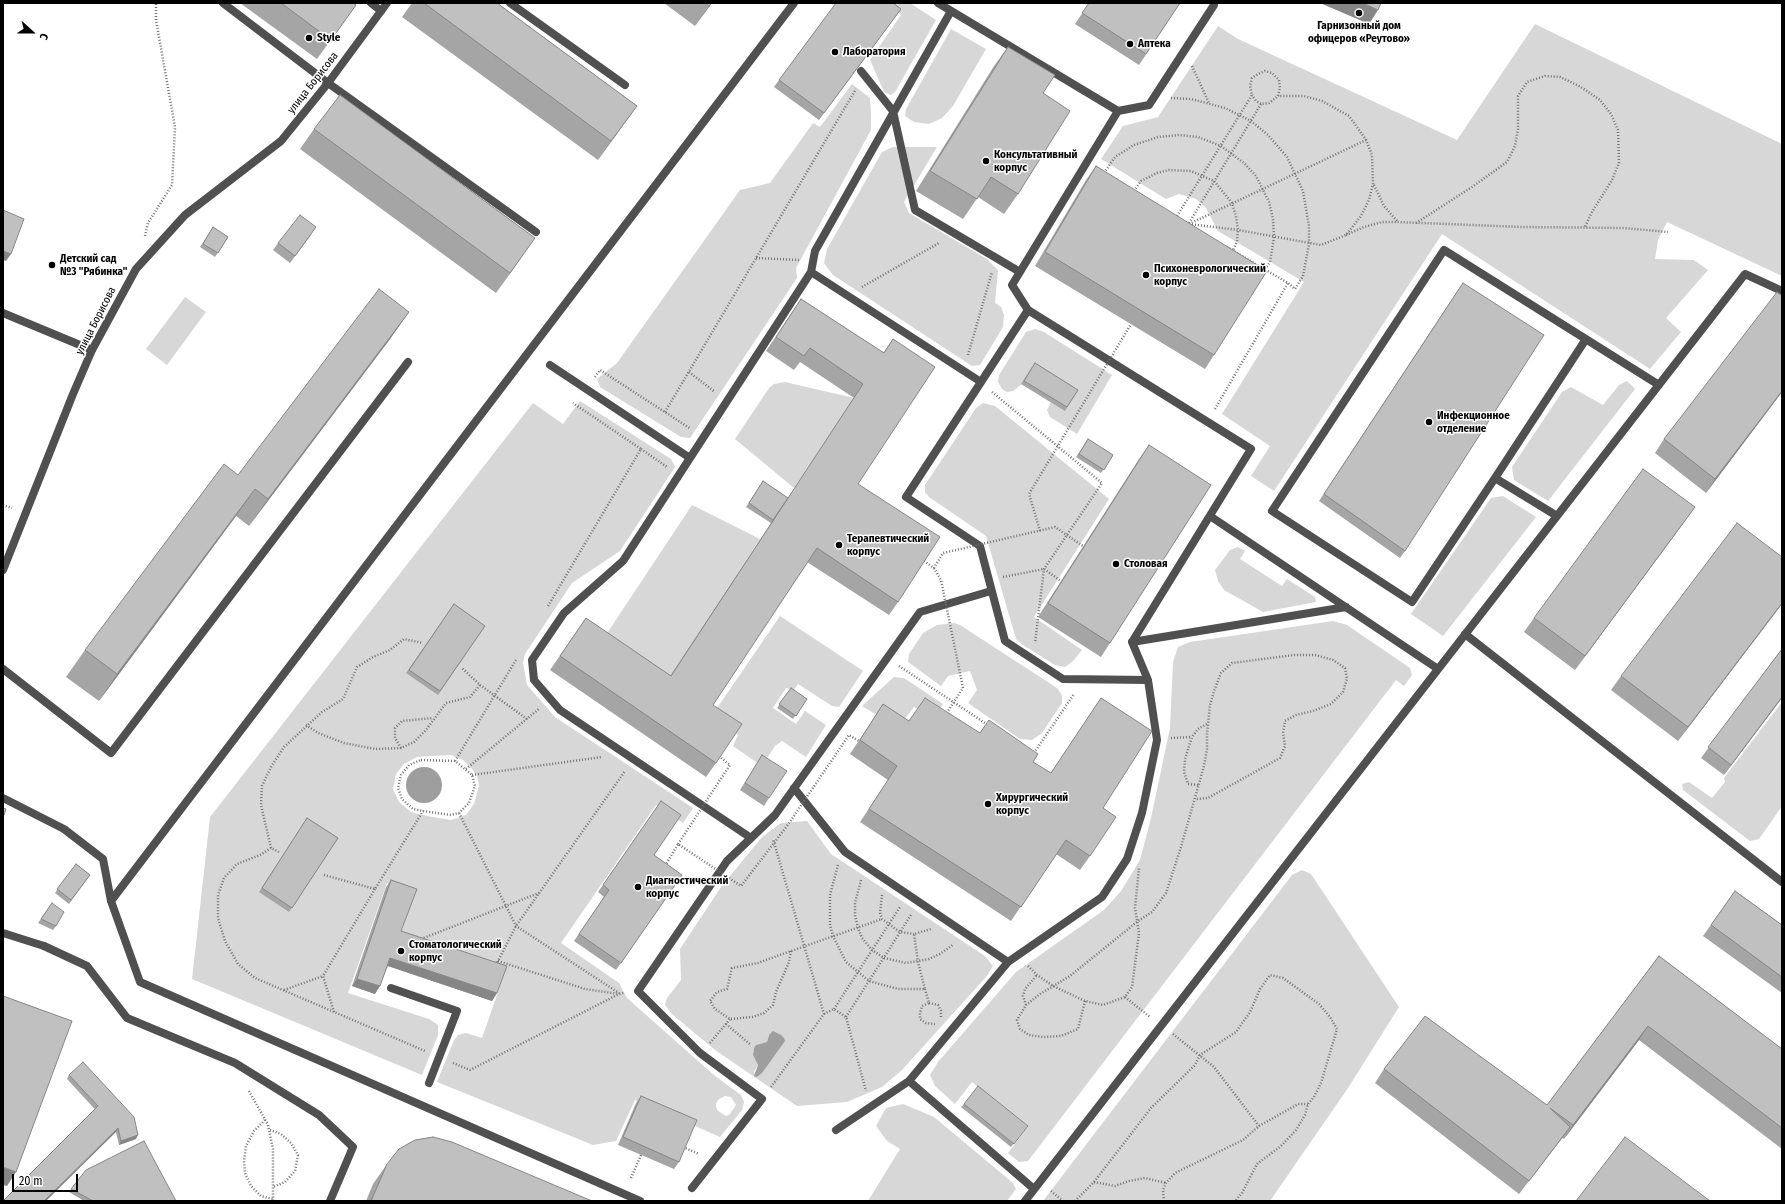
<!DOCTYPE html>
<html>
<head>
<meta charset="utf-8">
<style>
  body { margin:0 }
  #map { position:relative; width:1785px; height:1204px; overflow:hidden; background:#fff; font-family:"Fira Sans Condensed",sans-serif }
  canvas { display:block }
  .frame { position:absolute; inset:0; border:4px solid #000; pointer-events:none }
  .north { position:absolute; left:12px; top:12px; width:40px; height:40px; -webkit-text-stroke:3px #fff; paint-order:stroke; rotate:111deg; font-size:11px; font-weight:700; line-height:16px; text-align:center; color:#000 }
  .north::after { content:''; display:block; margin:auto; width:14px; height:18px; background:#000; clip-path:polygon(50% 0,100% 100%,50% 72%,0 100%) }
  .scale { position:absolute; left:12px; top:1174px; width:66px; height:18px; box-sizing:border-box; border:2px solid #000; border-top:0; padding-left:5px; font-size:12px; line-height:14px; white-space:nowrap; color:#000; -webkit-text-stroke:3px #fff; paint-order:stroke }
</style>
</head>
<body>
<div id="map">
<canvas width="1785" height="1204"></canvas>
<div class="frame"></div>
<div class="north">С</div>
<div class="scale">20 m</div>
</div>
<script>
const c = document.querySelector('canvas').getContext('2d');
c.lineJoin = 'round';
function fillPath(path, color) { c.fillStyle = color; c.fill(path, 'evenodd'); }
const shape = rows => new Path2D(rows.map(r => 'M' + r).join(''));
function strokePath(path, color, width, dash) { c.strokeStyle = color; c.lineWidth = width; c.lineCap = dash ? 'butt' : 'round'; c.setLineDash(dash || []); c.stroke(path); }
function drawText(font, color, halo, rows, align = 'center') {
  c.font = font + ' "Fira Sans Condensed",sans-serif'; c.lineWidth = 3; c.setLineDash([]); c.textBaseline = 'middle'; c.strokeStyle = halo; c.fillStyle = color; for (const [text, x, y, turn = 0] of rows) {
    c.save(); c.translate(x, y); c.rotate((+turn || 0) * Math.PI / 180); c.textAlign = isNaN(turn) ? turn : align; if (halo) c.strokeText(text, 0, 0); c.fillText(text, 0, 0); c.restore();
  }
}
fillPath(shape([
  [885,3,910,3,936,20,895,92,891,95,884,92,870,60,901,15],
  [1535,24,1782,144,1782,276,1667,222,1658,240,1655,259,1694,260,1708,270,1666,318,1681,332,1650,369,1442,234,1274,491,1251,476,1270,446,1222,414,1304,282,1218,231,1206,208,1196,199,1179,194,1166,199,1101,159,1123,126,1158,117,1218,26,1238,39,1457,140],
  [951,29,986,49,953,106,942,118,929,124,914,122,905,116,906,109],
  [852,84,870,98,871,115,871,130,796,268,797,278,690,438,681,437,600,387,597,379,617,363,740,190,770,183,813,123,820,127],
  [893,147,937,147,904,202,909,213,987,259,998,270,995,303,1001,307,1004,315,1003,327,980,365,972,366,833,275,824,263,827,249,882,152],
  [185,297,206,312,167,365,146,349],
  [1035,329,1044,332,1112,375,1077,434,1050,417,1047,410,1051,402,1022,384,1013,391,1007,392,1002,389,998,382,999,375,1026,332],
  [1627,381,1635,389,1548,501,1514,480,1512,467,1562,392,1571,387,1603,405,1619,385],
  [785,382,854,398,794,488,735,439,769,388,774,384],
  [580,401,671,459,675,467,620,551,572,583,525,654,523,663,527,685,555,717,693,808,683,823,656,805,561,943,619,983,627,998,715,1076,741,1095,744,1102,742,1110,720,1137,635,1100,616,1141,593,1145,437,1082,454,1040,458,1035,466,1033,482,1038,505,972,400,935,415,893,387,883,348,993,429,1019,438,1025,438,1035,422,1075,192,979,210,817,533,403,563,424],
  [451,755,463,760,472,769,477,776,479,785,477,793,474,804,466,815,451,820,427,816,411,812,399,802,393,789,396,774,404,764,417,757],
  [725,1096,731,1097,736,1105,730,1114,726,1116,718,1111,716,1107,716,1103,719,1099],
  [983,403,995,406,1109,499,1034,617,1082,650,1073,661,1065,667,1055,665,1023,645,1016,639,986,536,929,497,925,492,925,485,976,408],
  [1503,496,1536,517,1443,636,1411,614,1491,498],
  [692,505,760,539,661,690,598,647],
  [1238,547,1245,551,1240,559,1282,586,1287,579,1315,597,1316,602,1263,612,1224,590,1218,581,1215,570,1230,550],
  [780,616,863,671,839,707,832,706,798,684,794,690,786,688,773,708,796,724,805,711,826,725,806,757,782,741,775,746,762,766,733,746,738,735,711,717],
  [1333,621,1347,625,1410,668,1412,675,1404,686,1396,680,1028,1161,1019,1162,1008,1153,1028,1127,972,1082,955,1104,935,1086,930,1075,938,1062,1016,972,1104,910,1121,891,1140,860,1151,818,1170,728,1173,662,1178,647,1190,642],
  [954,623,960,625,1057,688,1062,695,1062,703,1042,733,1032,740,1020,739,968,703,977,690,970,671,948,676,941,686,908,662,909,654,923,633,937,625],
  [894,677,904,678,943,704,934,718,914,707,898,728,862,706],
  [1782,702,1782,806,1759,839,1750,841,1683,790,1682,784,1689,782,1712,798,1725,782,1724,778],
  [807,821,831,854,985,956,993,966,986,977,902,1070,882,1087,847,1102,797,1106,715,1050,672,1014,665,1005,667,998,681,980,680,949,721,887,762,837,781,823],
  [769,1035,778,1051,757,1077,754,1072,758,1065,753,1055,754,1048,757,1045,767,1042],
  [1302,870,1311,874,1399,1007,1348,1088,1270,1201,1043,1201,1292,875],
  [903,1104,934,1117,1013,1183,1016,1189,1007,1201,868,1201,900,1149,887,1141,876,1126,886,1108]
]), '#d7d7d7');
fillPath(shape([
  '406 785a18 18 0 1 1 36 0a18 18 0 1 1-36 0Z',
  [773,1031,781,1035,784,1038,785,1041,762,1073,757,1077,754,1076,758,1065,753,1055,754,1048,756,1045,767,1042,769,1035]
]), '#9e9e9e');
strokePath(shape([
  [1192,66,1209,103],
  [1171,98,1191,99,1225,108,1251,121,1268,135,1287,157,1303,191,1309,226,1309,244,1303,276,1295,289,1288,283],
  [1104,173,1115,157,1134,145,1158,137,1179,135,1198,137,1221,146,1244,163,1256,176,1269,202,1273,219,1274,237,1270,262,1265,269],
  [1374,185,1384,206,1397,221],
  [1134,191,1141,181,1157,173,1169,170,1191,171,1214,181,1232,203,1236,216,1238,230,1237,242,1233,250],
  [1177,216,1252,95,1250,86,1252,78,1258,74,1265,71,1272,73,1279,80,1280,88,1278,96,1269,103,1261,104,1256,101,1252,95],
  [1189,223,1261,104],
  [1416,223,1472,187,1507,162,1515,146,1518,129,1518,96,1527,82,1545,76,1560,77,1581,87,1600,100,1611,114,1618,130,1619,163,1612,180,1592,212,1585,227],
  [1189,224,1238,230,1321,245,1346,235,1361,216,1369,200,1373,184,1372,155,1366,140,1357,127,1349,116,1322,101,1304,96,1278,96],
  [1189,224,1366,140],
  [1346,235,1364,227,1382,222,1397,222,1522,227,1624,228,1668,232],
  [145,236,148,223,172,185,175,127,156,20,156,3],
  [756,258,799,260],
  [862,287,939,243],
  [968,355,992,272],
  [689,372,715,392],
  [595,377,600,370,691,429],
  [992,392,1102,483,1044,569,1035,643],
  [1215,409,1288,283,1225,246],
  [665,412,856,89],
  [641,449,667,467],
  [3,505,12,508],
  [1003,577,1044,569,1061,581],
  [548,606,641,449,573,403],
  [899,666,988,725],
  [480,685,527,719],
  [306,725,318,733,344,743,375,749,401,748,414,742,426,730,446,703,470,697,480,685,462,668],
  [1171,738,1192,737],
  [401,748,395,738,395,728,402,721,433,718],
  [1034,753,1074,694],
  [421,760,455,761,472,775,475,786,469,803,459,813,451,815,423,811,413,809,402,799,398,788,401,775,409,765,421,760],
  [455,761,516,660],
  [466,769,540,708],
  [472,775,602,757],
  [1198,785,1188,784,1184,772,1185,759,1192,737,1198,729,1207,724],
  [459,813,516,926,619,993],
  [271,848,261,805,262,786,271,767,284,747,322,712,343,699,357,667,373,657,390,650,404,639,423,643],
  [279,852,271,848,260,855,237,864,224,878,218,895,218,918,225,941,238,964,255,978,425,1051],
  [838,865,830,895,830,925,833,936,846,962,869,981,898,989,925,989,918,962,914,934,931,929],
  [324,875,375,889,423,811],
  [861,880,855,903,855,915,858,928,862,938,872,950,884,958,906,963,929,959,940,954,954,944],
  [882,895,880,913,882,919,900,932,914,934],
  [421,939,539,893],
  [791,951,789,962,776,992,773,1005,764,1013,753,1017,730,1019,715,1009,710,1001,717,992,727,989,732,968,758,963,777,956,882,919],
  [498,961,585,989,619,994],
  [496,965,516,926,625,771],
  [1028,966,1037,975,1053,986,1085,1001,1103,1005,1125,997,1132,987,1139,933,1135,908,1139,868],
  [925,989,929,1003,922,1006,920,1013,920,1019,926,1023,935,1024],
  [284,990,323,976],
  [1125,997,1150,1017],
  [1085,1001,1078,1029,1061,1036,1043,1037,1029,1035,1020,1029,1017,1020,1026,1005,1040,994,1070,976,1138,921,1152,912,1166,893,1181,847,1204,766,1207,749,1207,734,1210,705,1214,691,1221,673,1232,663,1294,655,1315,655,1333,660,1345,668,1347,679,1343,692,1331,704,1313,711,1296,715,1285,721,1283,733,1285,746,1280,758,1208,798,1196,799],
  [929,1003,938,1005,941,1011,941,1018],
  [1026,1005,1023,996,1025,989,1037,975],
  [834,1009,900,907],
  [334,1012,323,976,375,889],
  [824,1014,834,1009,846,1017,866,1091],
  [846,1017,911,915],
  [726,1024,751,1045],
  [1173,1034,1214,1067,1259,1126],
  [710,1043,730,1019],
  [453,1063,470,1070,619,994,624,993],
  [771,1087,824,1014,773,839],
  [249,1091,268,1125,273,1149,273,1201],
  [265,1120,254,1131,246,1146,244,1161,245,1173,251,1186,261,1196,273,1199],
  [270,1130,281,1134,291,1143,298,1155,295,1171,285,1182,273,1187],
  [683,1147,699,1154],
  [631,1178,641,1155],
  [1094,1182,1115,1186,1129,1181,1145,1178,1166,1183],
  [1051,1191,1063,1201],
  [1075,1201,1094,1182,1151,1108,1195,1065,1200,1055,1236,1032,1250,1012,1260,989,1270,975,1283,978,1319,1004,1330,1017,1337,1029,1321,1083,1314,1097,1308,1104,1305,1115,1296,1130,1281,1146,1257,1164,1242,1193,1235,1201],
  [1164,1201,1163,1190,1166,1183,1175,1173,1243,1140,1259,1126,1298,1104,1308,1104]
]), '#727272', 2.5, [1, 2]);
strokePath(shape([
  [223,3,328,83,536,232],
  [371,3,381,11],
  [510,3,625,85],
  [938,3,1118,111,1149,105,1214,5,1214,3],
  [861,71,893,111,915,210,1020,272],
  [811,272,815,251,951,11],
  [1028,310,1012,285,1118,111],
  [3,313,92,350],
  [550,365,690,458],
  [1495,478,1586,339],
  [1210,516,1438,669],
  [1557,516,1495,478,1412,602,1272,511,1444,250,1659,385],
  [1465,634,1782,882],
  [1132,642,1346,607],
  [3,669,111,753,408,362],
  [794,788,845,852,1008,962],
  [751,838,560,710,534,680,532,660,564,613,623,561,811,272,981,382],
  [44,946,87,966,127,1018,235,1063,319,1115,353,1147,330,1201],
  [391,988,457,1011,429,1083],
  [909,1081,1008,962,1102,897,1127,859,1142,813,1157,740,1148,680,1063,679,1005,641,980,546,906,497,1028,310,1251,449,1132,642,1148,680],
  [836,1130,909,1081,1034,1189],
  [692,1188,762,1099,700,1053,638,991,727,861,775,815,920,612,991,591],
  [1025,1201,1745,274,1782,291]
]), '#505050', 8);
strokePath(shape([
  [3,570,73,394,92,350,136,269,185,215,281,141,328,83,387,3],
  [3,798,64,829,103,859,111,901,140,982,640,1201],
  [111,901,794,3],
  [3,933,44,946]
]), '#505050', 8);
strokePath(shape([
  [1040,531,1029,494,1131,324],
  [924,561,934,568,943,553,1055,527,1083,546],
  [934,568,941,580,963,688,946,714],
  [678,844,730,765,720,757],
  [665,866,678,844,741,886,787,826,849,735,859,741]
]), '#727272', 2.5, [1, 2]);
fillPath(shape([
  [240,3,353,3,356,5,317,59],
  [412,3,497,3,637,106,598,160,402,17],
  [664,3,712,3,695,26],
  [1089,3,1180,3,1139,65,1075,24],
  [901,9,819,120,774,87,779,80],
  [1008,47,1043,93,1018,194,1004,214,978,197,963,219,916,191,994,66],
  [314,129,521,258,496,293,300,149],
  [1096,166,1214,355,1205,369,1035,266,1086,180],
  [213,227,228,237,215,257,200,247],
  [311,235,290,263,273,250,278,243],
  [1458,290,1405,551,1400,558,1319,501],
  [1782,296,1782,392,1706,493,1655,453,1664,439],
  [801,299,883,353,893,339,858,484,898,602,889,615,807,562,713,705,716,763,706,777,550,670,586,618,670,676,773,520,771,523,746,507,763,481,788,498,854,398,800,362,794,370,766,351],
  [409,312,390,339,249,526,236,516,99,701,66,677,85,650,238,475],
  [1032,367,1078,390,1065,411,1021,384],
  [1088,439,1113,455,1101,473,1076,457],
  [1149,445,1110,643,1101,657,1038,617,1139,459],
  [1685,521,1575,670,1524,632,1534,618],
  [1782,557,1782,604,1678,741,1611,690,1621,676],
  [454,604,485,626,438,695,406,673],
  [1782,649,1782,698,1724,775,1701,758],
  [791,688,807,699,793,719,777,708],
  [1101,698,1103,808,1090,856,1080,870,1056,854,1011,921,860,822,888,780,850,754,883,704,909,721,980,733,1033,762,1051,773],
  [762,755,769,798,764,806,740,790],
  [661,801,654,855,682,875,616,970,574,941,604,897,598,892],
  [307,818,338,838,289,912,259,892],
  [76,864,90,875,69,904,55,893],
  [391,880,401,931,497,993,492,1001,388,966,375,994,352,986,386,887],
  [1735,891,1782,925,1782,993,1703,936],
  [52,903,56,926,53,930,38,923],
  [1659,956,1782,1049,1782,1149,1639,1040,1564,1139,1562,1138,1519,1194,1375,1083,1384,1069,1547,1105],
  [69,1075,136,1139,119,1145,116,1132,67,1079],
  [641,1096,679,1162,674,1169,618,1145,636,1103],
  [964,1104,1028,1126,1011,1147,961,1107],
  [387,1164,592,1201,366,1201,373,1184],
  [71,1189,176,1201,84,1201,69,1192]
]), '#a5a5a5');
fillPath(shape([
  [712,3,695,26,709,6],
  [1320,3,1363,3,1378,10,1369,24],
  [637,106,623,125,598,160,611,141],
  [535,238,521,258,496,293,510,273],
  [3,251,11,254,6,261,3,260],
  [409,312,390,339,249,526,268,499],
  [1782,391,1782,392,1706,493,1715,479],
  [255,489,236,516,99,701,117,674],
  [1695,507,1685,521,1575,670,1585,656],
  [1782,603,1782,604,1678,741,1688,727],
  [1782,697,1782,698,1724,775,1731,765],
  [390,958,497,993,492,1001,385,965],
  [357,979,380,986,375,994,352,986],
  [1648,1026,1639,1040,1564,1139,1573,1125],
  [1570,1127,1560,1141,1519,1194,1529,1181],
  [118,1128,116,1132,46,1201,44,1201],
  [138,1135,136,1139,119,1145,121,1141],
  [3,1167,16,1172,7,1186,3,1185]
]), '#868686');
const building = shape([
  [281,3,353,3,356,5,331,40,281,3],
  [424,3,497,3,637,106,611,141,424,3],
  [705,3,712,3,709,6,705,3],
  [836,3,893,3,901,9,824,113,779,80,836,3],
  [1089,3,1180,3,1146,54,1082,13,1089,3],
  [1363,3,1381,3,1378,10,1363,3],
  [1008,47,1055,75,1043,93,1070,111,1018,194,991,177,977,199,930,171,1008,47],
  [340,95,535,238,510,273,314,129,340,95],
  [1096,166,1267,271,1214,355,1045,252,1096,166],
  [3,210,24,219,11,254,3,251,3,210],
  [300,215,316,227,295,256,278,243,300,215],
  [213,227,228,237,218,253,203,244,213,227],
  [1463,283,1544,335,1405,551,1324,494,1463,283],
  [379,289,409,312,268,499,255,489,117,674,85,650,224,464,238,475,379,289],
  [1777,292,1782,296,1782,391,1715,479,1664,439,1777,292],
  [801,299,884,353,893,339,935,367,858,484,940,537,898,602,817,548,713,705,742,724,716,763,560,656,586,618,671,676,863,384,810,348,804,356,776,337,801,299],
  [1035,363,1078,390,1067,407,1024,381,1035,363],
  [1088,439,1113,455,1104,470,1079,454,1088,439],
  [1149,445,1211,485,1110,643,1048,603,1149,445],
  [1643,469,1695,507,1585,656,1534,618,1643,469],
  [763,481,788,498,773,520,749,503,763,481],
  [1737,523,1782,557,1782,603,1688,727,1621,676,1737,523],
  [454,604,485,626,440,691,409,670,454,604],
  [1782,649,1782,697,1731,765,1708,747,1782,649],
  [791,688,807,699,796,716,779,704,791,688],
  [925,698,980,733,989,720,1038,754,1033,762,1051,773,1101,698,1152,731,1103,808,1116,817,1090,856,1066,840,1021,907,869,809,897,766,860,740,883,704,909,721,925,698],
  [762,755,787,771,769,798,745,783,762,755],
  [661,801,681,815,654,855,682,875,621,963,579,934,609,890,603,885,661,801],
  [3,808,6,809,3,818,3,808],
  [307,818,338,838,292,908,262,888,307,818],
  [76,864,90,875,71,900,57,889,76,864],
  [391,880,417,889,401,931,507,966,497,993,390,958,380,986,357,979,391,880],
  [1735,891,1782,925,1782,977,1711,925,1735,891],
  [52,903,64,912,56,926,41,919,52,903],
  [1659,956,1782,1049,1782,1128,1648,1026,1573,1125,1550,1108,1570,1127,1529,1181,1384,1069,1425,1016,1547,1105,1659,956],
  [3,996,72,1021,16,1172,3,1167,3,996],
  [83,1062,134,1117,138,1135,121,1141,118,1128,44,1201,3,1201,98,1106,69,1075,83,1062],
  [978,1086,1028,1126,1014,1144,964,1104,978,1086],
  [641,1096,697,1120,679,1162,623,1137,641,1096],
  [433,1137,452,1142,592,1201,371,1201,387,1164,399,1149,415,1140,433,1137],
  [1625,1137,1710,1201,1576,1201,1625,1137],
  [144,1141,176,1201,93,1201,71,1189,86,1170,144,1141]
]);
fillPath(building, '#c0c0c0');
strokePath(building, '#868686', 1);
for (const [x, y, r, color] of [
  [1359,13,4,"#000"],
  [309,38,4,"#000"],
  [1130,44,4,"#000"],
  [835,52,4,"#000"],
  [986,161,4,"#000"],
  [52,265,4,"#000"],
  [1146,275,4,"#000"],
  [1429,422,4,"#000"],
  [839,545,4,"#000"],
  [1116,564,4,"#000"],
  [988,804,4,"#000"],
  [638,887,4,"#000"],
  [401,951,4,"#000"]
]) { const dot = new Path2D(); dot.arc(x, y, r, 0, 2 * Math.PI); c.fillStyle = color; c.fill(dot); strokePath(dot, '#fff', 1.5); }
drawText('bold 11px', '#000', '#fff', [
  ["Гарнизонный дом",1359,26,"center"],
  ["офицеров «Реутово»",1359,39,"center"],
  ["Style",317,38],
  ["Аптека",1138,44],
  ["Лаборатория",843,52],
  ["Консультативный",994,155],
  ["корпус",994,168],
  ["Детский сад",60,259],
  ["№3 \"Рябинка\"",60,272],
  ["Психоневрологический",1154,269],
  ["корпус",1154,282],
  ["Инфекционное",1437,416],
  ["отделение",1437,429],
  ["Терапевтический",847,539],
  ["корпус",847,552],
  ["Столовая",1124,564],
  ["Хирургический",996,798],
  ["корпус",996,811],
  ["Диагностический",646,881],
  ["корпус",646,894],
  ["Стоматологический",409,945],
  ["корпус",409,958]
], 'left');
drawText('11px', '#000', '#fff', [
  ["улица Борисова",313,83,-52],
  ["улица Борисова",96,321,-63]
]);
</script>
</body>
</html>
